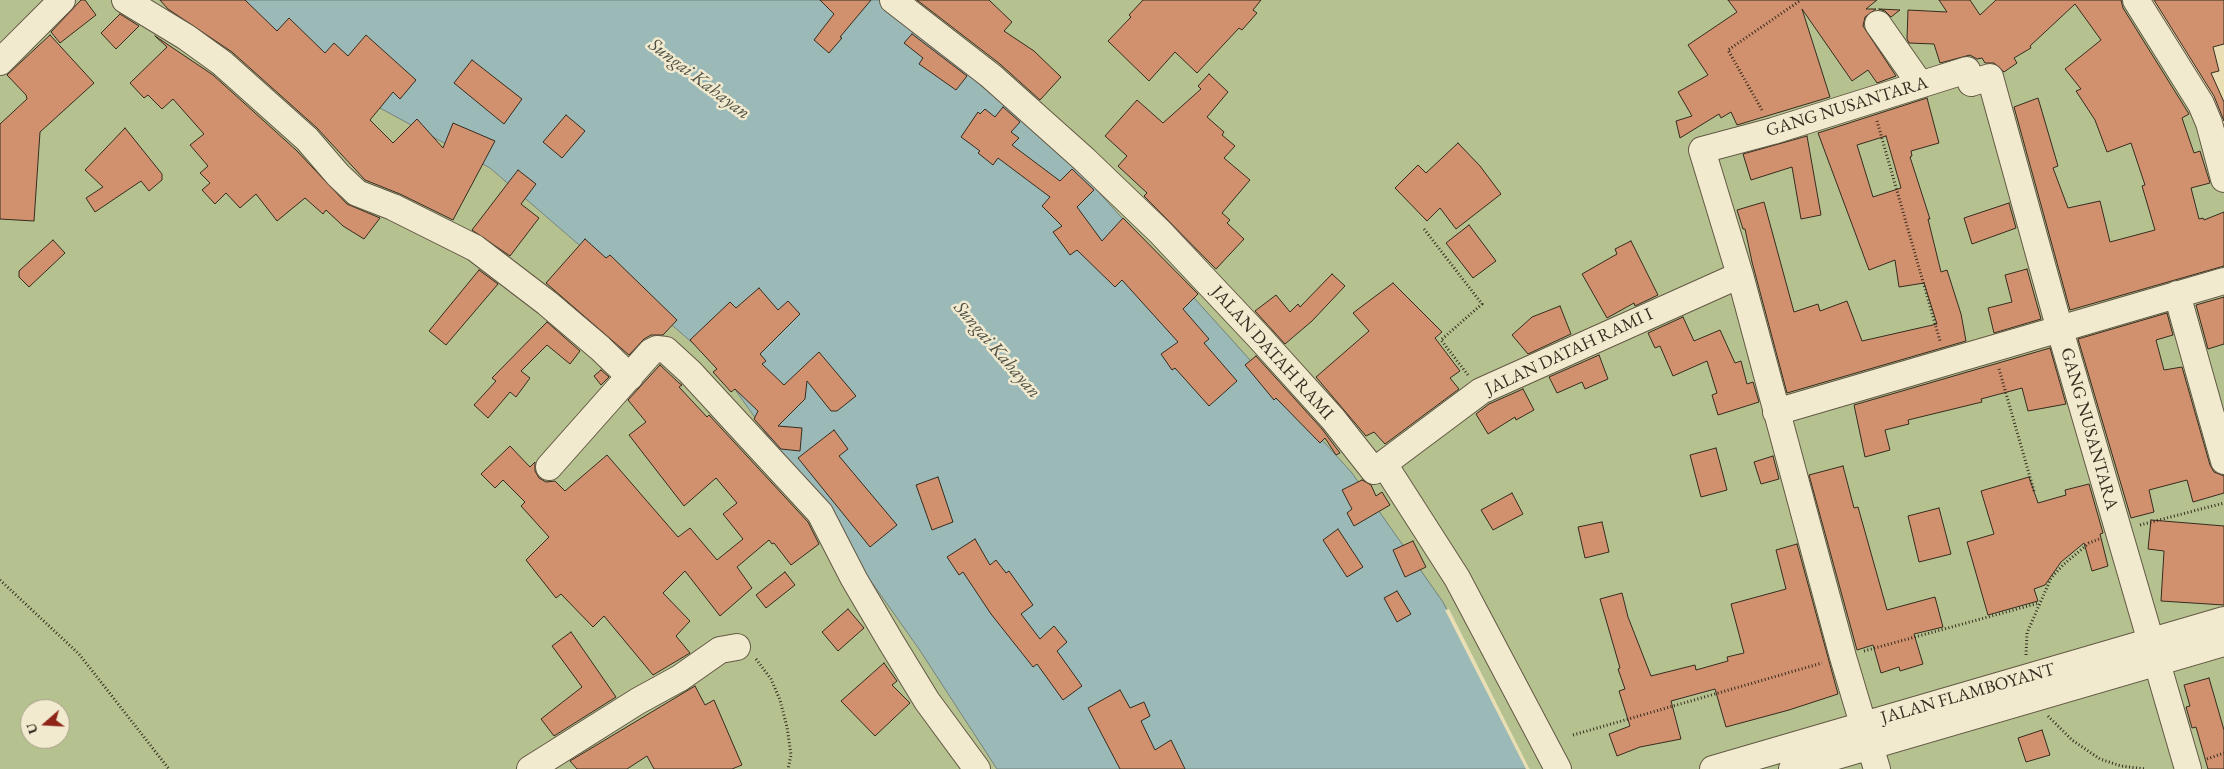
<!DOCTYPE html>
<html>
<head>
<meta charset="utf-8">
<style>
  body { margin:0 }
  #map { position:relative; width:2224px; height:769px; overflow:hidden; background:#eadeb5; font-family:"EB Garamond",serif }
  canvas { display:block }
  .north { position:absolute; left:20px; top:699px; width:50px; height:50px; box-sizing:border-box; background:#f1eacf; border:1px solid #a69e89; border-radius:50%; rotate:251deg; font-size:14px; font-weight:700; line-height:20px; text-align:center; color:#362c1f }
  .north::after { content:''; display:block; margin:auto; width:18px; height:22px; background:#8f2418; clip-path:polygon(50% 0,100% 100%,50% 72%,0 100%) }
</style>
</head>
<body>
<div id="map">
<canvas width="2224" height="769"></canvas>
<div class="north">U</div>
</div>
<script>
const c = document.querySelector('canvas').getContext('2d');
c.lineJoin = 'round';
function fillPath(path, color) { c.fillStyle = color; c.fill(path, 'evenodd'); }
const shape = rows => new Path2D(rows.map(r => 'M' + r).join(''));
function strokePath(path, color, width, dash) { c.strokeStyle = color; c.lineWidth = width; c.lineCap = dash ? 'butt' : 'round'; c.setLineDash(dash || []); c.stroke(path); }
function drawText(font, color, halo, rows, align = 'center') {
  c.font = font + ' "EB Garamond",serif'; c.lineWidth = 5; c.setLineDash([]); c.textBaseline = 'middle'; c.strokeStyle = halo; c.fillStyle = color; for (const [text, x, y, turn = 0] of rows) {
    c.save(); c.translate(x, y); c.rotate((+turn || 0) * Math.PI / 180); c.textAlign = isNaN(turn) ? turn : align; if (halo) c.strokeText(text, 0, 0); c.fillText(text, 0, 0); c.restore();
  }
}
fillPath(shape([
  [0,0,182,0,490,168,717,364,919,649,997,769,0,769],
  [30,709,60,709,60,739,30,739],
  [881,0,2130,0,2224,171,2224,769,1527,769,1443,602]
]), '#b5c28f');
const water = shape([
  [182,0,881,0,1076,167,1352,473,1443,602,1527,769,997,769,919,649,717,364,490,168,182,0]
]);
fillPath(water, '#9bbab7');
strokePath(water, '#73817a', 1);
fillPath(shape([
  [1449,609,1529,768,1530,769,1526,769,1445,610]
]), '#eadeb5');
const building = shape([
  [81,0,85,0,96,15,60,43,51,32,81,0],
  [160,0,245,0,277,31,289,18,325,53,334,43,348,56,366,35,416,80,400,99,393,92,370,120,393,143,417,119,443,148,453,123,495,141,453,220,400,194,365,180,317,128,232,52,168,9,160,0],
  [820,0,871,0,840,37,842,38,829,53,814,40,834,14,820,0],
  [917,0,989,0,1012,22,1004,31,1034,51,1061,77,1040,100,1000,64,917,0],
  [1143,0,1261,0,1253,10,1257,13,1242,30,1239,28,1197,73,1175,52,1149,81,1108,41,1131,17,1129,15,1143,0],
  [1728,0,1877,0,1866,9,1876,9,1865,17,1863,26,1896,76,1877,83,1868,70,1852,81,1802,9,1830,97,1737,125,1731,112,1721,118,1719,114,1680,138,1676,121,1692,116,1678,92,1708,75,1688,45,1737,12,1728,0],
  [1939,0,1970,0,1980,15,1996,0,2121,0,2123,8,2189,114,2182,118,2194,153,2200,151,2210,183,2191,188,2199,219,2203,218,2204,220,2224,212,2224,266,2070,310,2014,107,2038,98,2058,166,2053,168,2068,208,2100,201,2110,242,2155,230,2142,186,2145,185,2131,143,2107,152,2095,120,2076,91,2081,89,2065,69,2101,40,2075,4,2030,46,2031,48,2014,58,2017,63,2004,72,1994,63,1985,63,1982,58,1977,59,1970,55,1940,63,1934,44,1909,43,1907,39,1908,10,1947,12,1939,0],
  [2154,0,2224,0,2224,44,2213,47,2219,71,2211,73,2224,102,2224,121,2214,96,2154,0],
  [1879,9,1900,10,1891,17,1885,11,1879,9],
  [120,14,139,26,116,49,101,33,120,14],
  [912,34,967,76,956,90,919,64,923,58,904,43,912,34],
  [50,35,94,83,40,132,34,221,0,219,0,124,27,99,26,95,7,75,50,35],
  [155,36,213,75,296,150,347,204,380,218,364,239,343,226,326,210,323,214,305,198,277,221,256,194,240,208,226,193,215,204,202,190,210,183,200,173,208,166,190,145,204,134,173,99,162,109,148,95,144,98,130,83,167,47,155,36],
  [472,60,522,99,504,124,454,83,472,60],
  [1209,74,1228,92,1207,117,1224,132,1222,135,1235,146,1224,158,1250,180,1222,213,1230,220,1227,223,1244,239,1216,269,1144,196,1147,193,1118,166,1127,156,1105,136,1137,100,1163,123,1201,89,1198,86,1209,74],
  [1927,98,1939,143,1911,151,1912,156,1910,157,1930,219,1928,219,1941,272,1947,270,1961,314,1966,341,1787,393,1752,262,1745,229,1743,229,1737,210,1764,202,1794,312,1818,304,1820,311,1847,301,1862,341,1937,324,1924,283,1899,287,1895,260,1869,270,1818,133,1927,98],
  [1886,136,1901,188,1873,197,1857,145,1886,136],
  [1003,107,1020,122,1011,132,1019,138,1012,145,1060,181,1072,169,1094,190,1077,207,1102,241,1123,218,1198,294,1183,309,1209,339,1204,343,1237,381,1209,406,1175,368,1172,370,1161,354,1178,342,1122,280,1115,287,1077,250,1070,255,1053,232,1062,226,1042,206,1050,197,998,158,993,165,978,153,980,151,961,137,978,112,980,114,985,109,995,117,1003,107],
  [566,115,585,131,562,158,543,142,566,115],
  [125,128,162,174,162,180,149,191,141,181,95,212,86,198,103,187,85,170,125,128],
  [1807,136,1821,215,1801,219,1792,167,1751,180,1743,154,1807,136],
  [1458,143,1480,166,1501,194,1456,229,1440,208,1427,221,1395,188,1418,165,1426,173,1458,143],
  [518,170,536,184,521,204,539,218,510,256,472,230,518,170],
  [2009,203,2016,228,1972,244,1964,218,2009,203],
  [1469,225,1496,261,1473,278,1446,243,1469,225],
  [585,239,606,258,610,255,677,320,663,335,651,335,644,339,629,355,546,283,585,239],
  [53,240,65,253,29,287,19,277,19,271,53,240],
  [1631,241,1658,295,1635,306,1634,303,1607,318,1582,274,1617,254,1615,249,1631,241],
  [2027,269,2041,319,1994,333,1988,308,2012,302,2005,275,2027,269],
  [479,270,498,284,446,345,429,331,479,270],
  [1332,274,1345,286,1312,321,1285,344,1255,311,1276,295,1290,312,1298,304,1300,307,1332,274],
  [1393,283,1442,332,1435,338,1460,371,1450,378,1459,389,1385,444,1374,432,1366,436,1316,377,1369,331,1353,313,1393,283],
  [759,288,778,310,788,301,800,314,760,354,766,361,762,364,784,385,819,352,856,396,837,411,831,411,807,381,805,399,778,426,802,428,800,451,781,449,754,419,758,411,735,389,731,392,713,372,717,369,690,340,730,302,736,308,759,288],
  [2224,297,2224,344,2208,349,2196,305,2224,297],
  [1560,306,1571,334,1528,354,1512,335,1532,317,1560,306],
  [2167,313,2173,335,2156,340,2164,370,2182,367,2210,465,2214,472,2224,476,2224,493,2193,502,2187,480,2149,490,2154,512,2131,518,2078,339,2167,313],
  [1683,317,1694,341,1720,330,1735,363,1741,361,1747,384,1753,382,1759,402,1718,415,1712,395,1717,393,1707,361,1673,376,1660,346,1655,348,1648,333,1683,317],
  [547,322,580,351,570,364,547,345,521,371,530,378,516,397,510,392,488,418,474,405,496,381,492,378,547,322],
  [2050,348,2066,404,2028,411,2022,388,1981,399,1982,402,1908,420,1909,424,1885,430,1890,450,1865,457,1854,405,2050,348],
  [1599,355,1608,379,1585,389,1582,382,1557,393,1549,377,1599,355],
  [1256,356,1322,429,1340,453,1336,455,1325,438,1320,443,1276,398,1274,400,1245,365,1256,356],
  [660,365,679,383,682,385,679,387,707,417,709,415,808,522,819,544,791,565,774,543,772,544,769,540,737,567,752,588,720,616,685,571,663,593,690,621,676,636,690,653,653,675,604,616,593,627,561,594,556,598,526,560,549,537,521,506,525,502,503,480,495,488,481,474,510,446,530,467,535,462,535,471,539,478,546,482,555,481,565,491,607,455,678,537,690,528,717,560,743,539,723,514,737,503,716,478,684,506,629,435,646,422,628,400,660,365],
  [601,370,609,377,601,385,594,376,601,370],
  [1523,389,1534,410,1516,420,1515,417,1488,434,1476,414,1489,404,1523,389],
  [834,430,848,449,839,456,897,525,870,547,798,458,834,430],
  [1716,448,1727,490,1701,497,1690,455,1716,448],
  [1773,456,1779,479,1761,484,1754,462,1773,456],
  [1843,466,1854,508,1858,507,1887,610,1935,597,1943,627,1914,634,1923,664,1900,671,1899,667,1881,673,1873,645,1857,650,1809,475,1843,466],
  [938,477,953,522,932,530,916,485,938,477],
  [2029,477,2038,503,2066,495,2065,490,2089,484,2103,533,2100,534,2108,566,2092,571,2084,543,2061,562,2045,585,2034,589,2038,601,1988,615,1967,542,1994,534,1981,491,2029,477],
  [1362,480,1371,485,1376,496,1382,492,1390,505,1354,526,1347,513,1352,509,1342,490,1362,480],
  [1512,493,1523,514,1493,530,1481,510,1512,493],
  [1939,508,1951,554,1919,562,1908,516,1939,508],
  [2151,520,2224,526,2224,605,2161,601,2164,551,2148,549,2151,520],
  [1602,522,1609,552,1585,558,1578,527,1602,522],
  [1338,529,1363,567,1347,577,1323,540,1338,529],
  [975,539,990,565,996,560,1006,573,1009,571,1033,605,1021,614,1040,639,1054,626,1067,642,1057,651,1082,686,1063,700,1037,664,1033,667,991,614,963,572,959,575,947,557,975,539],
  [1413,541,1426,567,1405,577,1393,550,1413,541],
  [1797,544,1838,694,1789,710,1726,727,1715,689,1671,701,1681,739,1640,747,1617,756,1609,734,1630,726,1619,691,1625,689,1618,669,1620,668,1600,599,1622,593,1628,617,1651,676,1695,665,1696,670,1728,661,1727,657,1744,653,1731,604,1786,589,1776,550,1797,544],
  [785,572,795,585,766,608,756,595,785,572],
  [1397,591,1411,614,1397,622,1384,598,1397,591],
  [848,609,864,628,838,651,822,632,848,609],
  [571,632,616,697,554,736,541,719,582,687,552,646,571,632],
  [884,663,897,681,892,685,910,703,875,736,841,701,884,663],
  [2209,678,2224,730,2224,769,2208,769,2196,727,2192,728,2186,707,2190,706,2184,685,2209,678],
  [695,686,705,705,714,700,742,765,732,769,654,769,647,756,627,769,577,769,570,761,695,686],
  [1120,690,1130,708,1144,702,1150,716,1141,721,1155,750,1171,740,1185,769,1120,769,1088,708,1120,690],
  [2042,730,2050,755,2026,762,2018,738,2042,730]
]);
fillPath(building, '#d1916e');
strokePath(building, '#362c1f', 1);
const minor = shape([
  [125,0,186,37,222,63,307,139,338,175,357,193,393,207,475,248,547,303,600,348,630,377],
  [893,0,991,76,1085,160,1160,232,1258,336,1333,419,1374,471,1481,391,1740,275],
  [2136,0,2201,104,2209,123,2224,179],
  [1878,24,1920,84],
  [0,62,62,0],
  [2177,294,2224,461],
  [1776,412,2224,281],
  [1384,464,1457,578,1558,769],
  [549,467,651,352,657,349,666,350,690,372,820,513,854,579,891,642,927,701,977,769],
  [1863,724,1843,657,1740,275,1702,150,1773,131,1967,70,1971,83,1990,77,2060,330,2188,769],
  [1870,746,1877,769],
  [530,769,638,701,680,678,720,650,737,647],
  [1713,769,2224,620],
  [1792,769,2224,643]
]);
strokePath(minor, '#635844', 28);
strokePath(shape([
  [1762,110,1728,50,1801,0],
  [1877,121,1940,341],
  [1424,229,1482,304,1441,340,1468,375],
  [1999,369,2034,491],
  [2140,525,2224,503],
  [0,580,79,654,169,769],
  [1864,651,2039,603],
  [2026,655,2027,633,2051,578,2064,564,2089,543,2099,539],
  [756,659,771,679,780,700,787,727,791,755,788,769],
  [2048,716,2072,740,2100,759,2121,766,2145,769],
  [1573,735,1822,663],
  [2207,759,2224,753]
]), '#362c1f', 3, [1, 2.5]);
strokePath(minor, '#f1eacf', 26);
drawText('18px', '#362c1f', '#f1eacf', [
  ["GANG NUSANTARA",1847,107,-17],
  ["JALAN DATAH RAMI I",1569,352,-25],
  ["JALAN DATAH RAMI",1272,353,48],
  ["GANG NUSANTARA",2089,429,74],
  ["JALAN FLAMBOYANT",1968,694,-16]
]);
drawText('italic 19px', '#4f5045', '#f1eacf', [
  ["Sungai Kahayan",699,79,37],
  ["Sungai Kahayan",997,350,49]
]);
</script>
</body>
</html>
